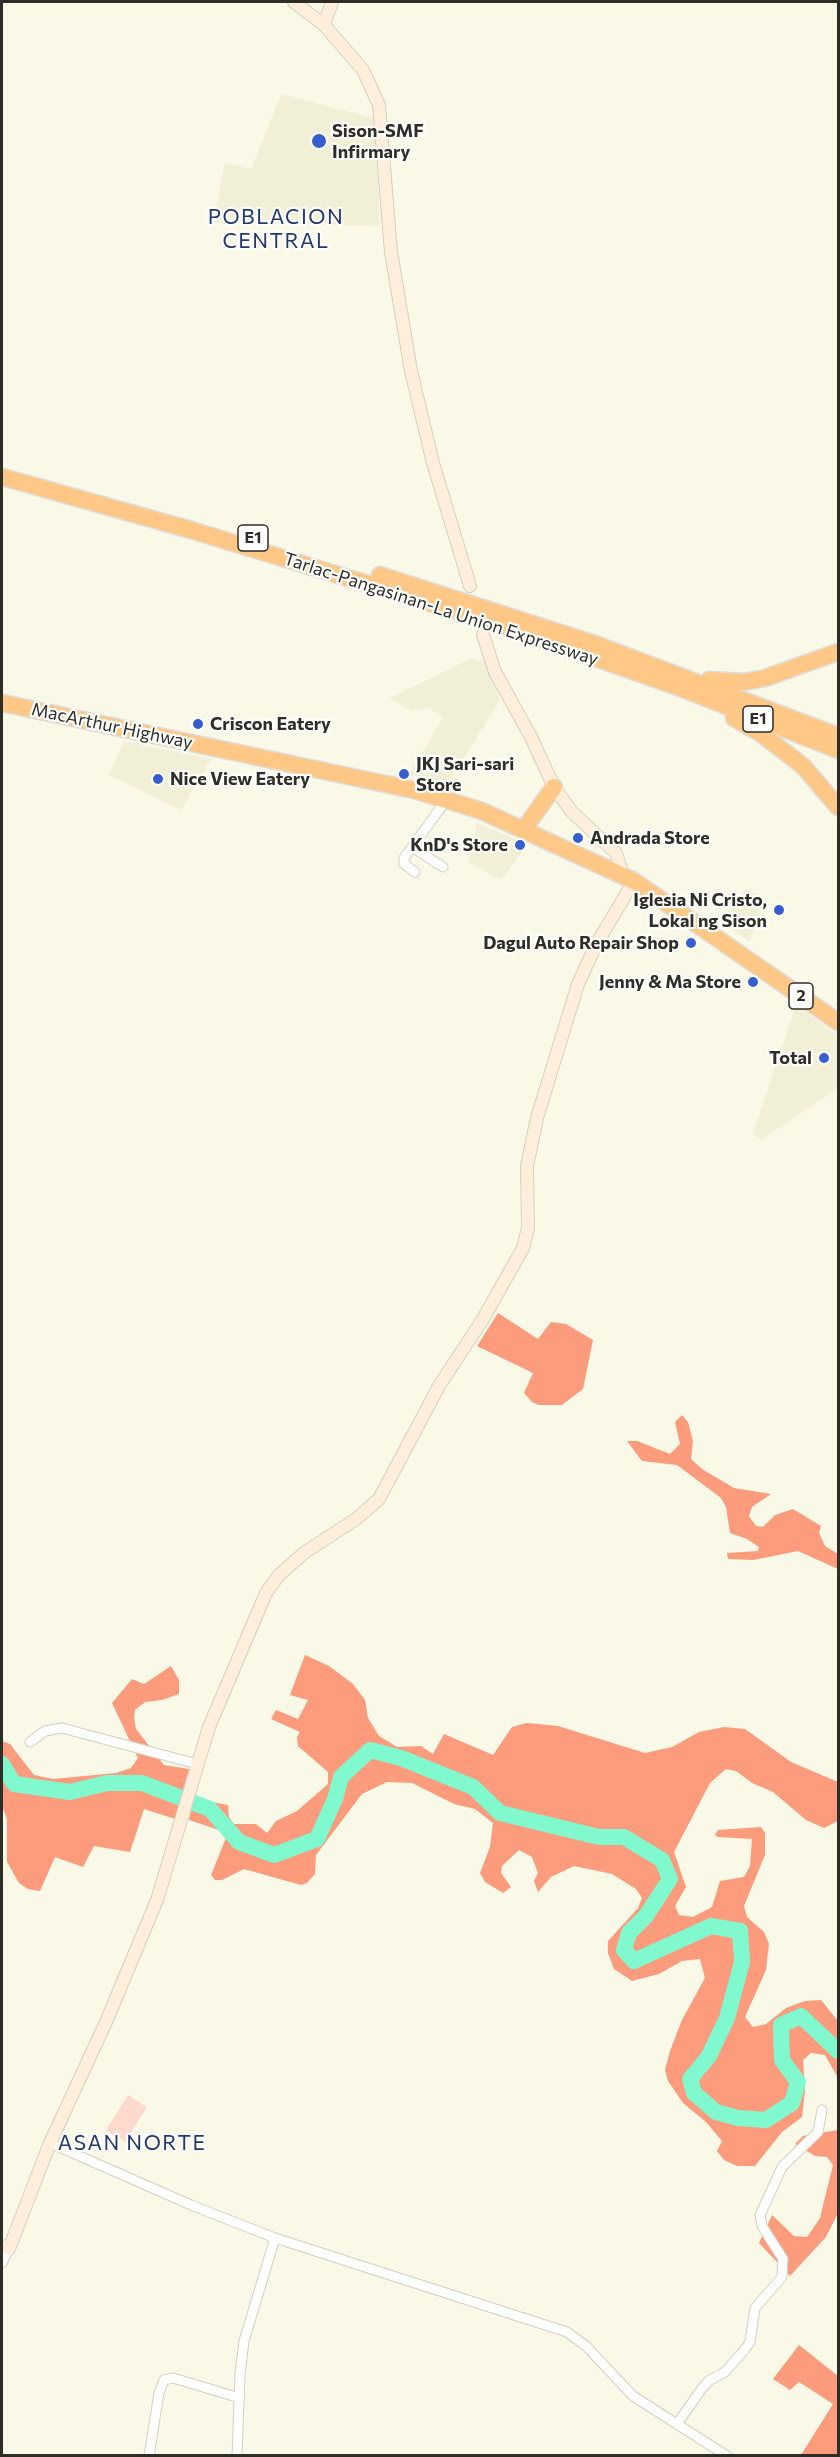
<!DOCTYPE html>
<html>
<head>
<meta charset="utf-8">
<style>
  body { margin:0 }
  #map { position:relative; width:840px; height:2457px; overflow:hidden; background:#faf9e7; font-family:Commissioner,sans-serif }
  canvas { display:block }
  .frame { position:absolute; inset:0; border:3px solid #2e2d26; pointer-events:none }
</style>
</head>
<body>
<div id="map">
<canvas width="840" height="2457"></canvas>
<div class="frame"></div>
</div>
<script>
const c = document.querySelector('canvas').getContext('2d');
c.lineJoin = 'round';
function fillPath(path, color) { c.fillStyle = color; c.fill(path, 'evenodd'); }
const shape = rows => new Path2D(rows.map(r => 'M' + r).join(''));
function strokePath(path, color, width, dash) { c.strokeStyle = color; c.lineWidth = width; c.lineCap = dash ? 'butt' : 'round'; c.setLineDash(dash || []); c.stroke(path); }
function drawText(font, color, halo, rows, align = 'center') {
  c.font = font + ' Commissioner,sans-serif'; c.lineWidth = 4.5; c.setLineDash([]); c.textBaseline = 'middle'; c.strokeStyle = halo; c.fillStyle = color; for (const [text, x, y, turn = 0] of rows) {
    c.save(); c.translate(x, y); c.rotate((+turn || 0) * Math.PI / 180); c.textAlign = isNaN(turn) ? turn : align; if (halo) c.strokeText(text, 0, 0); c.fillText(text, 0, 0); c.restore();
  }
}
fillPath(shape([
  [281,94,374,118,380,226,213,222,225,163,251,169],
  [472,658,485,662,500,701,447,784,409,774,443,718,429,708,411,711,389,698],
  [124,741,211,759,181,810,109,775],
  [477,823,528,844,501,880,468,862],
  [746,889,765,899,750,942,720,921],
  [796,1005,838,1035,838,1088,761,1140,753,1133]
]), '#f1efd5');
fillPath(shape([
  [128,2095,147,2107,125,2142,106,2130]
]), '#fed9ce');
fillPath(shape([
  [498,1313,538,1339,551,1322,566,1324,593,1340,583,1389,562,1405,539,1405,532,1402,524,1393,533,1373,477,1346],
  [682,1415,688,1422,693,1441,691,1459,702,1469,734,1488,771,1494,752,1507,749,1516,756,1526,763,1527,775,1515,793,1509,821,1526,819,1533,825,1546,838,1554,838,1569,798,1551,753,1560,728,1559,727,1553,758,1551,759,1547,747,1539,730,1533,726,1507,721,1498,677,1465,642,1461,627,1441,637,1441,670,1454,680,1444,675,1422],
  [305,1655,329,1666,353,1684,365,1700,368,1718,379,1736,397,1747,421,1746,433,1754,444,1734,493,1755,512,1727,527,1723,558,1726,645,1753,672,1747,699,1732,724,1727,745,1729,791,1762,838,1782,838,1821,824,1828,806,1820,773,1792,752,1783,736,1771,726,1769,710,1783,674,1852,686,1887,675,1906,679,1915,693,1917,712,1907,720,1881,744,1877,750,1866,752,1839,718,1837,715,1835,718,1830,761,1827,765,1833,765,1855,744,1906,747,1917,764,1932,769,1944,766,1970,745,2017,753,2027,766,2024,786,2008,805,2001,821,2000,838,2021,838,2078,825,2055,811,2053,803,2060,805,2091,802,2117,782,2132,755,2166,737,2166,724,2160,717,2151,722,2141,706,2122,683,2103,668,2081,665,2070,670,2051,682,2020,705,1978,700,1959,682,1961,659,1974,632,1981,614,1969,608,1953,608,1941,638,1908,642,1898,636,1889,612,1874,574,1866,551,1877,538,1892,534,1881,538,1873,532,1857,519,1850,502,1866,501,1873,511,1887,503,1893,485,1882,480,1873,490,1847,493,1823,475,1809,454,1804,412,1783,387,1782,362,1794,316,1855,315,1874,307,1883,301,1885,244,1869,222,1880,215,1880,211,1875,228,1833,189,1820,194,1799,228,1805,229,1817,234,1824,256,1824,267,1833,276,1821,297,1811,328,1784,328,1772,298,1746,297,1737,300,1732,271,1719,276,1710,298,1719,308,1700,290,1695],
  [171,1666,179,1680,179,1694,162,1700,145,1702,135,1710,134,1717,136,1729,164,1765,189,1769,175,1819,144,1809,130,1852,94,1846,83,1867,55,1857,40,1891,28,1889,19,1883,7,1862,7,1819,2,1806,2,1741,10,1744,34,1775,53,1779,116,1773,131,1768,138,1758,112,1703,132,1679,144,1684],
  [838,2130,838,2213,826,2237,790,2276,759,2243,772,2215,794,2236,807,2237,820,2218,833,2165,827,2157,815,2156,795,2144,803,2136],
  [799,2345,838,2376,838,2455,801,2455,833,2404,799,2382,790,2390,773,2379]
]), '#fd9b7d');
strokePath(shape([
  [2,1764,14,1784,70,1792,107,1783,142,1783,210,1809,239,1842,274,1855,317,1839,335,1799,341,1777,370,1750,401,1758,473,1787,500,1813,599,1837,624,1837,662,1860,670,1879,646,1916,629,1933,624,1950,634,1961,711,1926,740,1931,742,1962,727,2018,709,2056,690,2079,694,2093,716,2112,738,2118,766,2120,792,2103,798,2082,782,2060,781,2025,801,2016,838,2051]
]), '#81f9cf', 16);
const street = shape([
  [412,847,443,867],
  [415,872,404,864,404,858,447,799],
  [30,1742,45,1731,62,1728,197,1764],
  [50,2143,191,2205,275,2238,567,2332,586,2346,633,2396,727,2456],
  [2,2263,9,2249],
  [677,2424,703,2387,710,2380,725,2372,745,2349,750,2342,755,2308,782,2277,783,2259,762,2226,760,2215,782,2167,818,2132,822,2110],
  [149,2456,159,2393,164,2380,173,2378,240,2398],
  [237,2456,240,2374,244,2341,275,2238]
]);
const secondary = shape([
  [294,2,324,25,363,70,379,105,391,252,411,371,433,463,470,586],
  [324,25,332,2],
  [483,635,495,672,531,737,554,787,572,812,616,853,623,875],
  [2,2246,9,2249,50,2143,106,2022,157,1900,209,1727,266,1593,279,1575,304,1553,356,1519,379,1499,439,1386,483,1319,523,1248,528,1228,527,1166,537,1118,578,984,597,943,634,881]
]);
const highway = shape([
  [2,477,191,530,502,625,678,687,838,750],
  [380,575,592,643,838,736],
  [709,680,744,682,765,678,838,652],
  [2,703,414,790,482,811,634,881,838,1022],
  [734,718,760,733,803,766,838,807],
  [524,829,554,787]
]);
strokePath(street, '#d2d1bf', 11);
strokePath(secondary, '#d2d1bf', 14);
strokePath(highway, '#dedddc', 19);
strokePath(street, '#fff', 9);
strokePath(secondary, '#ffeedb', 12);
strokePath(highway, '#ffc886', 16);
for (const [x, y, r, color] of [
  [319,141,8,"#375ece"],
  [198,724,6,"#375ece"],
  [404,774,6,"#375ece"],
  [158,779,6,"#375ece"],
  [578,838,6,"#375ece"],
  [520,845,6,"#375ece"],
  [779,910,6,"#375ece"],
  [691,943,6,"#375ece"],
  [753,982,6,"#375ece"],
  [824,1058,6,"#375ece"]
]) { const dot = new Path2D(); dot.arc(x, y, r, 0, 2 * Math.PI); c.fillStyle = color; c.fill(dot); strokePath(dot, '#fff', 2); }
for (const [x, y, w] of [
  [253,538,30],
  [758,719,30],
  [801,996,24]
]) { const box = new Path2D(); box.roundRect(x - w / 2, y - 13, w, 26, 4.5); c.fillStyle = '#fff'; c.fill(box); strokePath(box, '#2e2d26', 1.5); }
drawText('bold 16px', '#2e2d26', null, [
  ["E1",253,538],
  ["E1",758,719],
  ["2",801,996]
]);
drawText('bold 18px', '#2e2d26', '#fff', [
  ["Sison-SMF",332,131],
  ["Infirmary",332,152],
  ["Criscon Eatery",210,724],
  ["JKJ Sari-sari",416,764],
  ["Store",416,785],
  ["Nice View Eatery",170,779],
  ["Andrada Store",590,838],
  ["KnD's Store",508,845,"right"],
  ["Iglesia Ni Cristo,",767,900,"right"],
  ["Lokal ng Sison",767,921,"right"],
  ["Dagul Auto Repair Shop",679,943,"right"],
  ["Jenny & Ma Store",741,982,"right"],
  ["Total",812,1058,"right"]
], 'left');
drawText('18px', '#2e2d26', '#fff', [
  ["Tarlac-Pangasinan-La Union Expressway",441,609,18],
  ["MacArthur Highway",112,726,12]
]);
c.letterSpacing = '1.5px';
drawText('21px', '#23386f', '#fff', [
  ["POBLACION",276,217],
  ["CENTRAL",276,241],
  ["ASAN NORTE",132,2143]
]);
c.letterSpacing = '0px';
</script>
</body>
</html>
